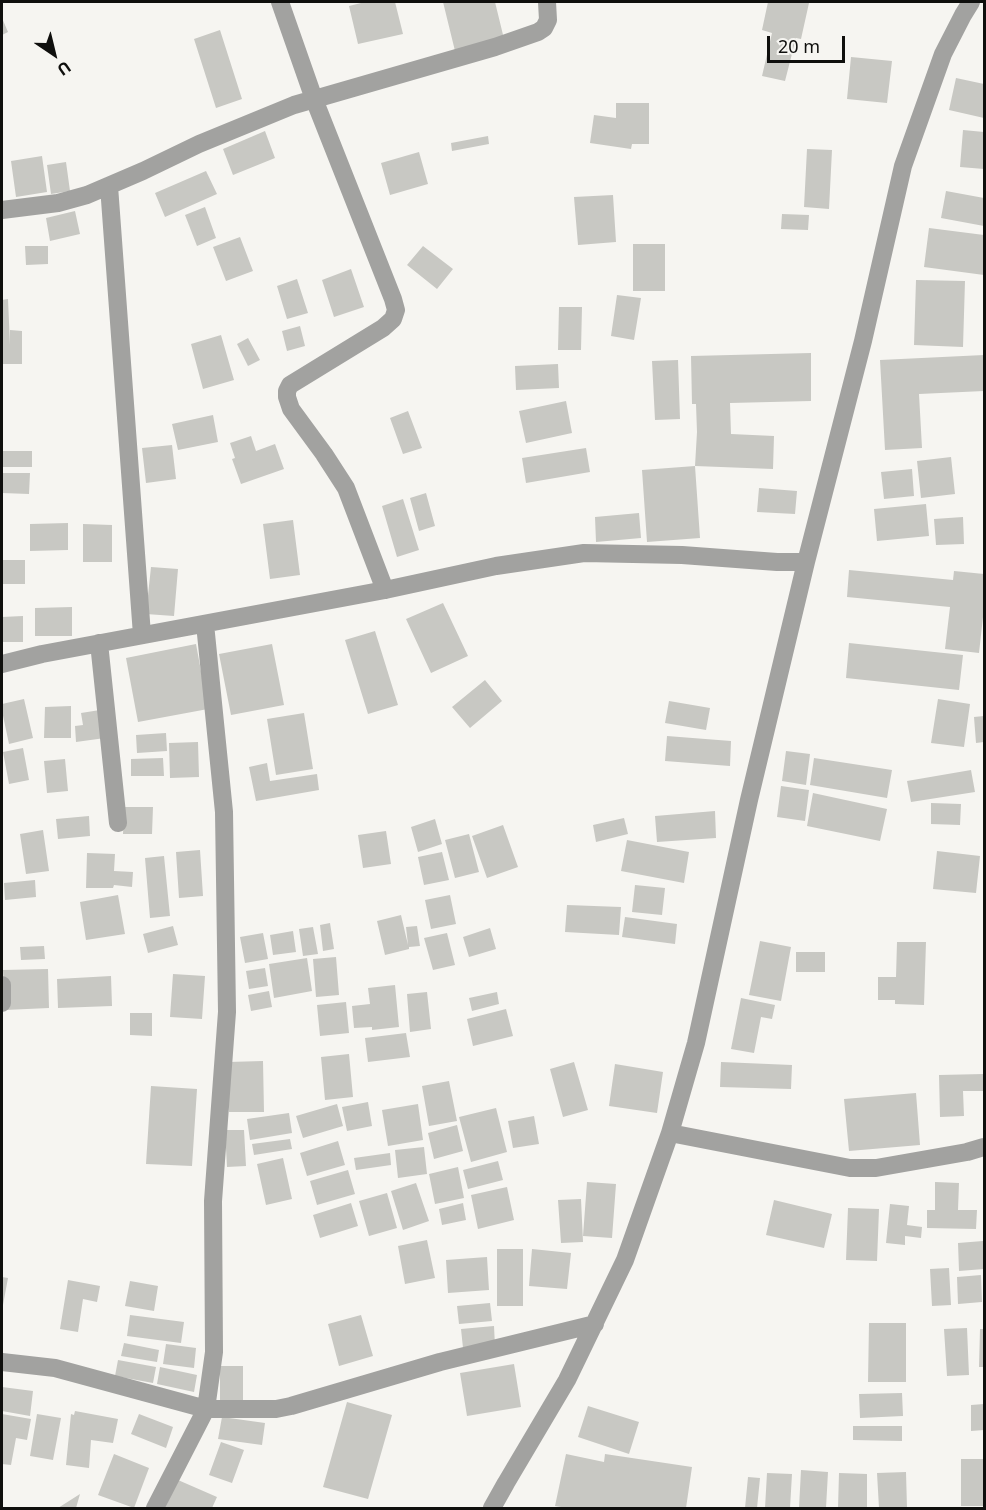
<!DOCTYPE html>
<html>
<head>
<meta charset="utf-8">
<style>
  body { margin:0 }
  #map { position:relative; width:986px; height:1510px; overflow:hidden; background:#f6f5f1; font-family:"Noto Sans",sans-serif }
  canvas { display:block }
  .frame { position:absolute; inset:0; border:3px solid #0f0f0d; pointer-events:none }
  .north { position:absolute; left:24px; top:24px; width:60px; height:60px; -webkit-text-stroke:4px #f6f5f1; paint-order:stroke; rotate:145deg; font-size:16px; font-weight:700; line-height:24px; text-align:center; color:#0f0f0d }
  .north::after { content:''; display:block; margin:auto; width:21px; height:27px; background:#0f0f0d; clip-path:polygon(50% 0,100% 100%,50% 72%,0 100%) }
  .scale { position:absolute; left:767px; top:36px; width:78px; height:27px; box-sizing:border-box; border:3px solid #0f0f0d; border-top:0; padding-left:8px; font-size:18px; line-height:21px; white-space:nowrap; color:#0f0f0d; -webkit-text-stroke:4px #f6f5f1; paint-order:stroke }
</style>
</head>
<body>
<div id="map">
<canvas width="986" height="1510"></canvas>
<div class="frame"></div>
<div class="north">U</div>
<div class="scale">20 m</div>
</div>
<script>
const c = document.querySelector('canvas').getContext('2d');
c.lineJoin = 'round';
function fillPath(path, color) { c.fillStyle = color; c.fill(path, 'evenodd'); }
const shape = rows => new Path2D(rows.map(r => 'M' + r).join(''));
function strokePath(path, color, width, dash) { c.strokeStyle = color; c.lineWidth = width; c.lineCap = dash ? 'butt' : 'round'; c.setLineDash(dash || []); c.stroke(path); }
fillPath(shape([
  [365,2,395,2,403,34,358,44,349,6],
  [443,2,495,2,505,43,456,55],
  [768,2,802,2,809,3,801,39,796,38,785,81,762,76,772,33,762,30],
  [2,18,8,32,2,35],
  [220,30,242,99,216,108,194,39],
  [851,57,892,61,887,103,847,99],
  [956,78,984,84,984,118,949,110],
  [616,103,649,103,649,144,632,144,631,149,590,143,594,115,616,118],
  [963,130,984,132,984,169,960,167],
  [265,131,275,158,233,175,223,149],
  [488,136,489,144,452,151,451,143],
  [807,149,832,150,829,209,804,207],
  [419,152,428,184,390,195,381,163],
  [42,156,47,192,16,197,11,161],
  [66,162,70,191,51,194,47,165],
  [206,171,217,194,165,217,155,193],
  [946,191,984,198,984,226,941,218],
  [613,195,616,242,578,245,574,197],
  [205,207,216,238,197,246,185,215],
  [75,211,80,234,50,241,46,218],
  [782,214,809,215,808,230,781,229],
  [929,228,984,235,984,275,924,267],
  [240,237,253,271,226,281,213,247],
  [633,244,665,244,665,291,633,291],
  [25,246,48,246,48,264,26,265],
  [423,246,453,269,437,289,407,265],
  [351,269,364,307,334,317,322,280],
  [297,279,308,313,287,319,277,286],
  [916,280,965,281,963,347,914,345],
  [617,295,641,298,634,340,611,336],
  [8,299,10,345,10,330,22,331,22,364,2,364,2,300],
  [559,307,582,307,581,350,558,350],
  [300,326,305,346,287,351,282,331],
  [221,335,234,380,203,389,191,344],
  [248,338,260,360,248,366,237,344],
  [811,353,811,401,730,403,731,434,774,436,773,469,695,466,697,432,696,404,692,404,691,356],
  [984,355,984,391,919,394,922,448,885,450,880,360],
  [678,360,680,419,655,420,652,361],
  [558,364,559,388,516,390,515,366],
  [566,401,572,433,526,443,519,411],
  [408,411,422,448,403,454,390,418],
  [213,415,218,442,178,450,172,424],
  [251,436,256,451,275,444,284,469,241,484,232,459,235,458,230,443],
  [172,445,176,479,146,483,142,448],
  [586,448,590,472,526,483,522,458],
  [2,451,32,451,32,467,2,467],
  [951,457,955,494,921,498,917,461],
  [695,466,700,538,647,542,642,470],
  [912,469,914,496,884,499,881,472],
  [2,473,30,473,29,494,2,493],
  [759,488,797,491,795,514,757,512],
  [426,493,435,526,419,531,410,498],
  [403,499,419,550,397,557,382,506],
  [926,504,929,536,877,541,874,509],
  [639,513,641,538,596,542,595,517],
  [963,517,964,544,936,545,934,519],
  [293,520,300,575,270,579,263,524],
  [68,523,68,550,30,551,30,524],
  [83,524,112,525,112,562,83,562],
  [2,560,25,560,25,584,2,584],
  [151,567,178,569,174,616,146,614],
  [849,570,953,580,954,571,984,574,984,608,979,653,945,649,950,607,847,597],
  [443,603,468,656,431,673,406,619],
  [72,607,72,636,35,636,35,608],
  [23,616,23,642,2,642,2,617],
  [375,631,398,705,368,714,345,640],
  [849,643,963,655,959,690,846,678],
  [196,644,208,709,138,722,126,658],
  [272,644,284,705,231,715,219,654],
  [485,680,502,701,470,728,452,707],
  [24,699,33,738,9,744,2,711,2,704],
  [938,699,970,704,964,747,931,743],
  [669,701,710,708,706,730,665,723],
  [71,706,71,738,44,738,45,707],
  [100,710,105,738,76,742,75,726,83,725,81,713],
  [304,713,313,769,276,775,267,719],
  [984,716,984,742,976,743,974,717],
  [166,733,167,751,137,753,136,735],
  [667,736,731,741,730,766,665,761],
  [198,742,199,777,170,778,169,743],
  [23,748,29,780,9,784,3,752],
  [786,751,810,754,806,785,782,781],
  [163,758,164,776,131,776,131,759],
  [814,758,892,770,887,798,810,785],
  [65,759,68,791,47,793,44,761],
  [267,763,270,781,317,774,319,790,256,801,249,767],
  [971,770,975,792,911,802,907,781],
  [781,786,809,790,805,821,777,817],
  [813,793,887,809,880,841,807,826],
  [931,803,961,804,960,825,931,824],
  [124,807,153,807,152,834,123,834],
  [715,811,716,838,657,842,655,816],
  [89,816,90,836,58,839,56,819],
  [624,818,628,834,596,842,593,825],
  [435,819,442,844,418,852,411,827],
  [503,825,518,867,487,878,472,836],
  [43,830,49,871,26,874,20,834],
  [386,831,391,864,363,868,358,835],
  [469,834,479,872,455,878,445,840],
  [627,840,689,852,684,883,621,871],
  [200,850,203,896,179,898,176,852],
  [937,851,980,856,976,893,933,889],
  [442,852,449,880,424,885,418,857],
  [87,853,115,854,114,871,133,872,132,887,114,885,113,888,86,888],
  [164,856,170,916,150,918,145,858],
  [35,880,36,897,5,900,4,883],
  [635,885,665,888,662,915,632,912],
  [118,895,125,934,86,940,80,902],
  [450,895,456,924,431,929,425,900],
  [567,905,621,907,619,935,565,932],
  [401,915,408,945,406,927,417,926,420,946,409,947,409,949,385,955,377,921],
  [625,917,677,924,675,944,622,937],
  [330,923,334,949,323,951,320,925],
  [173,926,178,945,148,953,143,934],
  [313,927,318,954,303,956,299,929],
  [490,928,496,949,469,957,463,937],
  [293,931,296,952,273,955,270,935],
  [263,933,268,959,245,963,240,937],
  [447,933,455,965,433,970,424,938],
  [760,941,791,947,781,1001,749,995],
  [897,942,926,942,924,1005,895,1004,895,1000,878,1000,878,977,896,977],
  [44,946,45,959,21,960,20,947],
  [796,952,825,952,825,972,796,972],
  [336,957,339,995,316,997,313,959],
  [307,958,312,991,274,998,269,964],
  [265,968,268,986,249,989,246,971],
  [48,969,49,1008,5,1010,3,970],
  [173,974,205,976,202,1019,170,1017],
  [111,976,112,1006,58,1008,57,979],
  [395,985,399,1027,372,1030,372,1027,354,1028,352,1006,370,1004,368,988],
  [269,991,272,1007,251,1011,248,995],
  [427,992,431,1029,410,1032,407,994],
  [497,992,499,1004,472,1011,469,998],
  [741,998,775,1005,772,1019,761,1017,754,1053,731,1049],
  [346,1002,349,1033,320,1036,317,1005],
  [506,1009,513,1036,473,1046,467,1019],
  [130,1013,152,1013,152,1036,130,1035],
  [406,1033,410,1057,368,1062,365,1038],
  [349,1054,353,1097,325,1100,321,1057],
  [263,1061,264,1112,229,1112,228,1062],
  [574,1062,588,1110,563,1117,550,1069],
  [721,1062,792,1065,791,1089,720,1087],
  [615,1064,663,1072,657,1113,609,1106],
  [984,1074,984,1091,963,1091,964,1116,940,1117,939,1075],
  [449,1081,457,1121,429,1126,422,1086],
  [151,1086,197,1089,192,1166,146,1164],
  [916,1093,920,1145,849,1151,844,1099],
  [368,1102,372,1126,347,1131,342,1107],
  [337,1104,343,1126,303,1138,296,1116],
  [418,1104,423,1140,388,1146,382,1110],
  [496,1108,507,1152,471,1162,459,1117],
  [289,1113,292,1133,250,1140,247,1119],
  [534,1116,539,1144,513,1148,508,1121],
  [457,1125,463,1151,434,1159,428,1133],
  [225,1130,244,1130,246,1166,227,1167],
  [290,1139,292,1149,254,1155,252,1144],
  [338,1141,345,1165,307,1176,300,1153],
  [424,1147,427,1174,398,1178,395,1150],
  [390,1153,391,1165,356,1170,354,1158],
  [283,1158,292,1199,266,1205,257,1164],
  [498,1161,503,1180,468,1189,463,1170],
  [458,1167,464,1198,435,1204,429,1174],
  [348,1170,355,1194,317,1205,310,1181],
  [587,1182,616,1184,612,1238,583,1236],
  [935,1182,959,1183,958,1210,977,1210,976,1229,927,1228,927,1210,935,1210],
  [416,1183,429,1221,403,1230,391,1191],
  [507,1187,514,1220,478,1229,471,1195],
  [387,1193,397,1228,369,1236,359,1201],
  [581,1199,583,1242,561,1243,558,1200],
  [774,1200,832,1214,824,1248,766,1235],
  [351,1203,358,1226,320,1238,313,1215],
  [463,1203,466,1220,442,1225,439,1209],
  [890,1204,909,1206,907,1225,922,1227,921,1238,905,1236,905,1245,886,1243],
  [848,1208,879,1209,877,1261,846,1260],
  [427,1240,435,1278,405,1284,398,1246],
  [983,1241,984,1269,959,1271,958,1243],
  [497,1249,523,1249,523,1306,497,1306],
  [532,1249,571,1253,567,1289,529,1286],
  [487,1257,489,1290,448,1293,446,1260],
  [949,1268,951,1305,932,1306,930,1269],
  [981,1275,982,1302,958,1304,957,1277],
  [2,1277,8,1278,3,1305,2,1305],
  [68,1280,100,1286,97,1302,83,1299,78,1332,60,1329],
  [130,1281,158,1286,154,1311,125,1306],
  [490,1303,492,1321,459,1324,457,1306],
  [130,1315,184,1322,181,1343,127,1336],
  [361,1315,373,1356,339,1366,328,1324],
  [869,1323,906,1323,906,1382,868,1382],
  [494,1326,495,1346,463,1348,461,1329],
  [967,1328,969,1375,947,1376,944,1329],
  [980,1329,984,1329,984,1367,979,1367],
  [124,1343,159,1350,157,1362,121,1356],
  [166,1344,196,1348,194,1368,163,1364],
  [118,1360,156,1367,153,1383,115,1376],
  [514,1364,521,1407,467,1416,460,1373],
  [220,1366,243,1366,243,1400,220,1400],
  [160,1367,197,1375,194,1392,157,1384],
  [2,1387,33,1391,30,1416,2,1411],
  [902,1393,903,1416,860,1418,859,1394],
  [347,1402,392,1415,368,1499,323,1487],
  [984,1404,984,1430,971,1431,971,1405],
  [588,1406,639,1422,629,1454,578,1437],
  [75,1411,118,1419,113,1443,91,1440,89,1468,66,1465,71,1414,74,1415],
  [2,1414,31,1419,27,1440,16,1438,11,1465,2,1464],
  [37,1414,61,1418,53,1460,30,1456],
  [139,1414,173,1427,166,1448,131,1434],
  [222,1417,265,1423,262,1445,218,1439],
  [853,1426,902,1426,902,1441,853,1440],
  [221,1442,244,1450,232,1483,209,1475],
  [114,1454,149,1468,134,1508,98,1495],
  [566,1454,604,1462,605,1454,692,1467,686,1508,567,1508,555,1506],
  [961,1459,984,1459,984,1506,961,1506],
  [801,1470,828,1472,826,1508,799,1508],
  [906,1472,907,1508,879,1508,877,1473],
  [767,1473,792,1474,790,1508,765,1508],
  [839,1473,867,1474,867,1508,838,1508],
  [748,1477,760,1478,757,1508,745,1508],
  [178,1480,217,1497,212,1508,165,1508],
  [80,1494,76,1508,58,1508]
]), '#c8c8c3');
strokePath(shape([
  [280,2,314,99,393,299,396,310,393,319,383,328,290,385,287,391,287,397,291,409,324,454,346,488,385,590],
  [109,186,142,635],
  [2,210,58,203,87,195,143,171,199,144,294,105,495,47,538,32,544,28,548,20,547,2],
  [99,643,118,823],
  [2,664,42,654,385,590,496,566,584,553,682,555,777,562,806,562],
  [2,985,2,1003],
  [670,1133,850,1168,876,1168,967,1152,984,1147],
  [2,1362,55,1368,206,1409,276,1409,291,1406,440,1362,595,1324],
  [155,1508,206,1409,214,1352,213,1201,227,1012,224,812,205,624],
  [492,1508,506,1483,567,1380,625,1260,670,1133,696,1043,749,800,806,562,863,341,903,166,943,54,963,15,971,2]
]), '#a2a2a0', 18);
</script>
</body>
</html>
